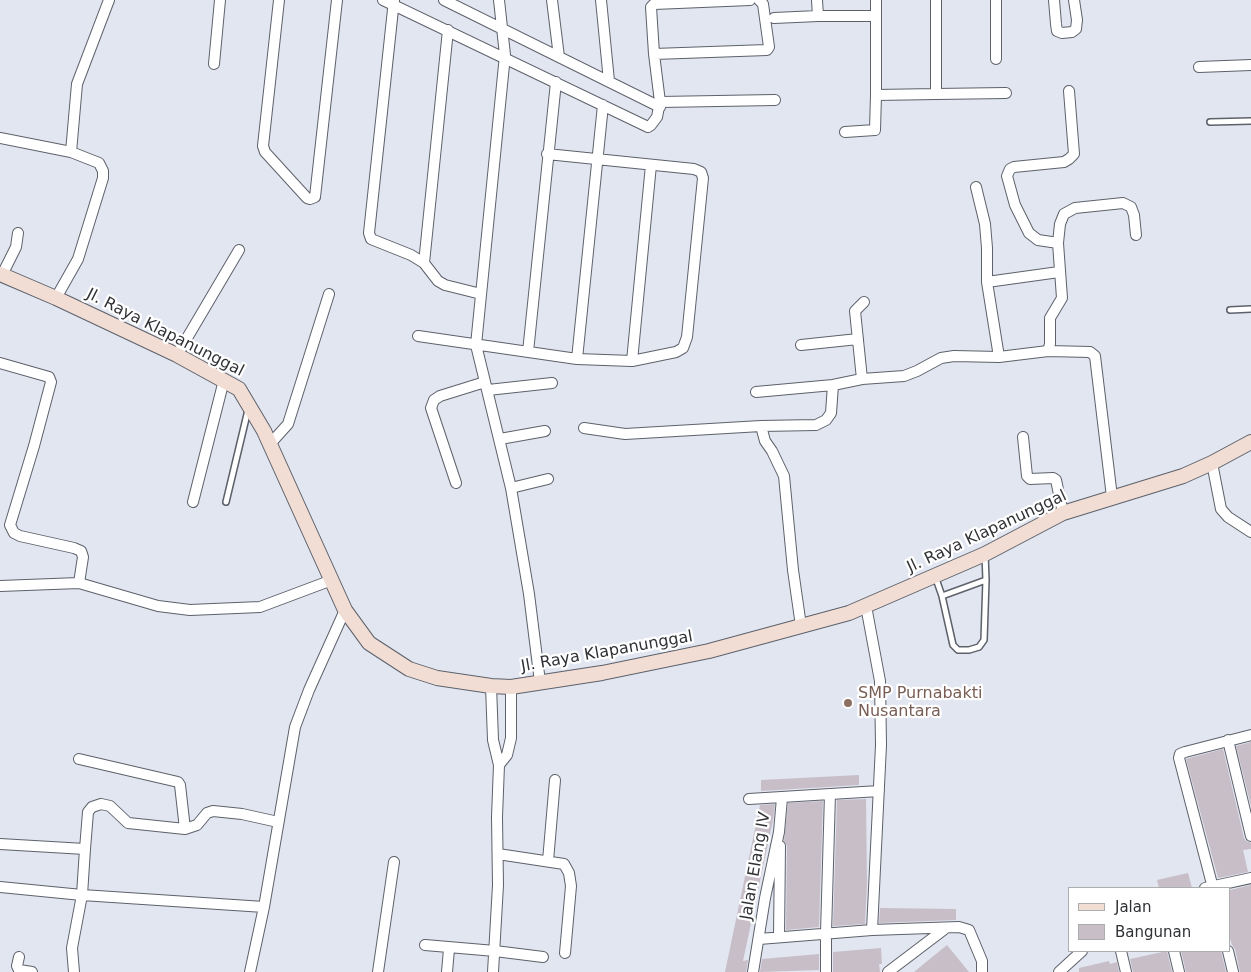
<!DOCTYPE html>
<html>
<head>
<meta charset="utf-8">
<style>
  body { margin:0 }
  #map { position:relative; width:1251px; height:972px; overflow:hidden; background:#e1e6f1; font-family:"DejaVu Sans",sans-serif }
  canvas { display:block }
  .legend { position:absolute; left:1068px; top:887px; width:162px; height:65px; box-sizing:border-box; background:#fff; border:1px solid #acadae; margin:0; padding:6px 9px; list-style:none; font-size:15px; color:#2f3135 }
  .legend li { display:flex; align-items:center; gap:10px; height:25px }
  .legend b { width:25px; border:1px solid #acadae }
</style>
</head>
<body>
<div id="map">
<canvas width="1251" height="972"></canvas>
<ul class="legend">
<li><b style="height:6px;background:#f1ddd4"></b>Jalan</li>
<li><b style="height:14px;background:#c7bec7"></b>Bangunan</li>
</ul>
</div>
<script>
const c = document.querySelector('canvas').getContext('2d');
c.lineJoin = 'round';
function fillPath(path, color) { c.fillStyle = color; c.fill(path, 'evenodd'); }
const shape = rows => new Path2D(rows.map(r => 'M' + r).join(''));
function strokePath(path, color, width, dash) { c.strokeStyle = color; c.lineWidth = width; c.lineCap = dash ? 'butt' : 'round'; c.setLineDash(dash || []); c.stroke(path); }
function drawText(font, color, halo, rows, align = 'center') {
  c.font = font + ' "DejaVu Sans",sans-serif'; c.lineWidth = 4.5; c.setLineDash([]); c.textBaseline = 'middle'; c.strokeStyle = halo; c.fillStyle = color; for (const [text, x, y, turn = 0] of rows) {
    c.save(); c.translate(x, y); c.rotate((+turn || 0) * Math.PI / 180); c.textAlign = isNaN(turn) ? turn : align; if (halo) c.strokeText(text, 0, 0); c.fillText(text, 0, 0); c.restore();
  }
}
fillPath(shape([
  [1251,742,1251,806,1236,746],
  [1223,749,1244,838,1246,841,1251,843,1251,849,1243,850,1248,872,1218,878,1186,759],
  [859,775,859,785,761,791,761,780],
  [866,799,867,883,865,924,833,926,837,800],
  [823,801,819,927,786,930,787,846,784,841,788,803],
  [775,804,773,820,743,961,748,960,746,972,725,972,760,805],
  [1188,873,1192,888,1159,888,1157,880],
  [1251,885,1251,972,1240,972,1235,949,1232,945,1230,938,1230,890],
  [880,908,956,909,956,920,879,923],
  [947,945,969,972,914,972,931,958],
  [881,948,882,964,879,964,880,972,833,972,833,952],
  [1167,951,1172,972,1133,972,1130,959],
  [1181,951,1221,951,1226,972,1186,972],
  [819,954,819,970,760,972,762,959],
  [1109,961,1110,964,1117,962,1119,972,1079,972,1079,968]
]), '#c7bec7');
const lane = shape([
  [1210,122,1251,121],
  [1230,310,1251,309],
  [226,502,248,410],
  [935,576,942,596,953,645,958,650,969,650,979,647,984,640,986,580,985,554],
  [942,596,986,580]
]);
const street = shape([
  [279,0,263,146,265,152,307,198,310,199,315,197,337,0],
  [383,0,648,127,651,125,657,117,660,102,654,54,651,7,654,4,750,0],
  [394,0,369,233,371,239,411,255,424,263,438,281,445,285,481,294],
  [444,0,660,107],
  [499,0,505,55,476,345,511,488,529,594,540,682],
  [552,0,559,57],
  [601,0,609,81],
  [817,0,818,16,876,16],
  [876,0,876,95,936,94,936,0],
  [996,0,996,59],
  [1054,0,1056,24,1057,31,1062,33,1072,32,1076,29,1077,20,1074,0],
  [774,18,818,16],
  [654,54,767,50,769,47,763,4,759,0],
  [214,64,220,0],
  [1199,67,1251,65],
  [936,94,1006,93],
  [660,102,775,100],
  [845,132,875,130,876,95],
  [0,138,71,152],
  [976,187,985,224,987,248,987,282,999,357],
  [1058,243,1038,240,1029,233,1015,205,1007,176,1010,169,1014,167,1064,162,1069,159,1074,154,1069,91],
  [424,263,448,30],
  [2,275,16,247,18,233],
  [987,282,1059,272],
  [56,298,78,259,103,178,103,171,99,163,71,152,77,84,109,0],
  [418,336,577,359,632,361,676,352,683,348,687,337,703,178,701,172,694,169,547,154],
  [801,345,858,339],
  [1048,351,1090,352,1095,356,1112,497],
  [528,352,556,82],
  [177,355,239,250],
  [577,359,603,105],
  [632,361,651,165],
  [0,363,49,377,51,382,34,446,10,525,14,533,20,536,74,548,81,551,83,557,79,583],
  [862,379,855,311,864,302],
  [488,390,552,383],
  [756,392,833,385,862,379,904,376,917,371,941,358,954,356,999,357,1048,351,1050,344,1050,318,1062,298,1058,243,1060,224,1064,214,1075,208,1123,203,1131,207,1134,215,1136,235],
  [584,428,625,434,761,426],
  [1023,437,1027,476,1030,479,1053,478,1056,480,1063,513],
  [500,439,545,431],
  [270,444,288,424,329,294],
  [1212,463,1221,509,1228,517,1251,532],
  [456,483,431,408,434,400,440,396,485,382],
  [511,488,548,479],
  [193,502,224,380],
  [0,586,79,583,158,606,190,610,260,607,332,580],
  [866,606,880,681,881,745,872,930],
  [801,626,793,570,784,476,772,451,765,441,761,426,816,425,826,420,831,413,833,385],
  [491,686,493,740,499,765,497,817,498,885,493,972],
  [1228,740,1251,836],
  [79,759,178,782,180,785,185,829],
  [499,765,507,755,511,738,511,687],
  [749,799,879,791],
  [0,844,85,849,82,895,72,948,74,972],
  [85,849,88,812,92,807,101,804,110,806,128,823,185,829,197,825,207,813,213,811,242,814,278,822],
  [498,854,564,864,569,873,571,886,565,953],
  [548,861,555,780],
  [0,887,82,895,264,907],
  [1205,888,1251,878],
  [1213,888,1179,758,1180,754,1185,752,1251,735],
  [779,937,780,846],
  [759,939,872,930,959,927,969,930,982,961,982,972],
  [425,945,495,951,543,957],
  [1121,951,1126,972],
  [1174,951,1179,972],
  [1228,951,1233,972],
  [19,957,17,966,19,970,32,972],
  [250,972,264,907,295,727,309,690,345,610],
  [378,972,394,862],
  [447,972,449,949],
  [753,972,765,898,779,832,782,798],
  [826,972,826,933,830,794],
  [888,972,946,928],
  [1059,972,1082,951]
]);
const secondary = shape([
  [0,274,56,298,177,355,239,389,264,431,345,610,369,643,409,669,437,678,491,686,511,687,602,673,709,651,849,613,985,554,1063,513,1183,476,1212,463,1251,442]
]);
strokePath(lane, '#5d616a', 8);
strokePath(street, '#5d616a', 12);
strokePath(secondary, '#5d616a', 16);
strokePath(lane, '#fff', 5);
strokePath(street, '#fff', 10);
strokePath(secondary, '#f1ddd4', 14);
for (const [x, y, r, color] of [
  [848,703,5,"#8d6e63"]
]) { const dot = new Path2D(); dot.arc(x, y, r, 0, 2 * Math.PI); c.fillStyle = color; c.fill(dot); strokePath(dot, '#fff', 2); }
drawText('16px', '#2f3135', '#fff', [
  ["Jl. Raya Klapanunggal",165,333,27],
  ["Jl. Raya Klapanunggal",987,532,-25],
  ["Jl. Raya Klapanunggal",607,652,-10],
  ["Jalan Elang IV",756,866,-80]
]);
drawText('16px', '#785e54', '#fff', [
  ["SMP Purnabakti",858,694],
  ["Nusantara",858,712]
], 'left');
</script>
</body>
</html>
